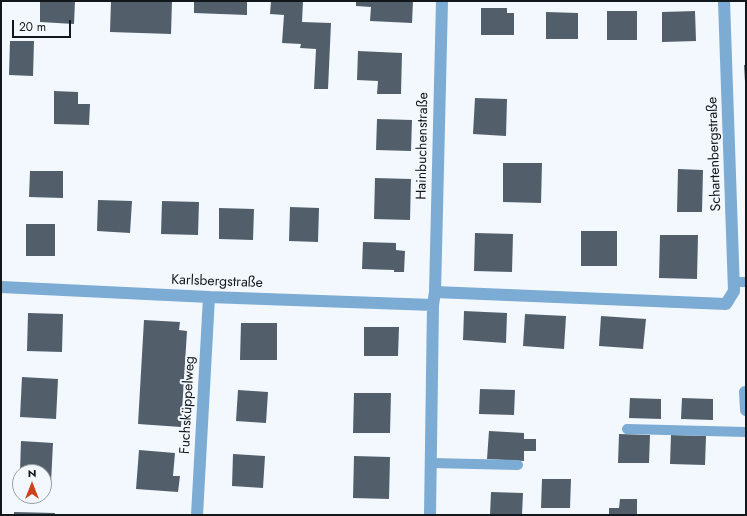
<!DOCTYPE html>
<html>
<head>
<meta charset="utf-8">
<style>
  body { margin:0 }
  #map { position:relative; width:747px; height:516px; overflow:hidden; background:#f2f8fe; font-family:Jost,sans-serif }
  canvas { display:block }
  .frame { position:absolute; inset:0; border:2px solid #12171b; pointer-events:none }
  .north { position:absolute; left:12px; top:464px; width:40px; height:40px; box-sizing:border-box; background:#f2f8fe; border:1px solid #989ea3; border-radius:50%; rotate:0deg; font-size:11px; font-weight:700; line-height:16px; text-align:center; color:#12171b }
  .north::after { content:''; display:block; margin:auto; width:14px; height:18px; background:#cc431d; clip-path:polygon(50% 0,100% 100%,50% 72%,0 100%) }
  .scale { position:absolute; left:12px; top:20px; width:59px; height:18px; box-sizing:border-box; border:2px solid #12171b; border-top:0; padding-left:5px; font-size:12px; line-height:14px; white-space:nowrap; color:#12171b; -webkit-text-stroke:3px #f2f8fe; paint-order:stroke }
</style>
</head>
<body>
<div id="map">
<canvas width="747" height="516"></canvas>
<div class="frame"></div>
<div class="north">N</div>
<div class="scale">20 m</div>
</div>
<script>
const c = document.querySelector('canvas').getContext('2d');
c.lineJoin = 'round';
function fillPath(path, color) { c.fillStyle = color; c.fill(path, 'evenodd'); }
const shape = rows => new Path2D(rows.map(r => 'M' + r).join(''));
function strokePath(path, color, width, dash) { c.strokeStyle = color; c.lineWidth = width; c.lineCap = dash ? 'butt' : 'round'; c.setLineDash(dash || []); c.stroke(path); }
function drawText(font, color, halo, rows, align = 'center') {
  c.font = font + ' Jost,sans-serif'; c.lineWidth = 4; c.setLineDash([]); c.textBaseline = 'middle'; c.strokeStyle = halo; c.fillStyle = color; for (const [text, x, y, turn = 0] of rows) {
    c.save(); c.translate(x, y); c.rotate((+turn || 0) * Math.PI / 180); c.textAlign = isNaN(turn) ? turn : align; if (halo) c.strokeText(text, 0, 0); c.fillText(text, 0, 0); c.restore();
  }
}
fillPath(shape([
  [40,1,75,1,74,24,40,22],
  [111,1,172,1,171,34,110,32],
  [194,1,247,1,247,15,194,13],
  [271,1,303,1,302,22,331,23,328,89,314,89,316,49,300,48,301,44,282,43,284,15,270,14],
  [356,1,413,1,412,23,370,21,371,7,356,6],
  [481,8,507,8,507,13,514,13,514,35,481,35],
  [607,11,637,11,637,40,607,40],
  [695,11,696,41,662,42,662,12],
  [546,12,578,13,578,39,546,39],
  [10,41,34,41,33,76,9,75],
  [358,51,402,53,401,94,377,94,378,81,357,80],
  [744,65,746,65,746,81,745,82],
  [54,91,78,92,78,104,90,104,89,125,54,124],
  [475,98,507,99,506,136,473,134],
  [377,119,412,120,411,151,376,150],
  [503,163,542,163,541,203,503,202],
  [678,169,703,170,702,212,677,212],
  [30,171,63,171,63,198,29,197],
  [375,178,411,179,410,220,374,219],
  [98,200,132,201,130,233,97,231],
  [162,201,199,202,198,235,161,234],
  [290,207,319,208,318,242,289,241],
  [219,208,254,209,253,240,219,239],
  [26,224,55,224,55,256,26,256],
  [581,231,617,231,617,266,581,266],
  [475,233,513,234,512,272,474,271],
  [660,235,698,235,697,279,659,278],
  [363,242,396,243,396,250,405,251,404,272,394,272,394,270,362,269],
  [464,311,507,313,506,343,463,340],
  [28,313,63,314,62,352,27,351],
  [525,314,566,316,564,349,523,346],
  [601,316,646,319,643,349,599,346],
  [144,320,180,322,179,330,187,331,181,427,138,424],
  [241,323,277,323,277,360,240,360],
  [364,327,399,327,398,356,364,356],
  [22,377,58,379,56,419,20,417],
  [480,389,515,390,514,415,479,414],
  [238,390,268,392,266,423,236,421],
  [354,393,391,393,390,433,353,433],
  [630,398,661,399,661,419,629,418],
  [682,398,713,399,713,420,681,419],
  [489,431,524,433,524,439,536,439,536,451,524,451,524,461,487,459],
  [619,434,650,435,649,463,618,463],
  [671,435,706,436,705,465,670,464],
  [21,441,53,443,51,483,44,483,44,472,20,472],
  [139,450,175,453,173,476,180,476,178,492,136,489],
  [233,454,265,456,263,488,232,486],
  [354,456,390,457,389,499,353,498],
  [542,479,571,479,570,508,541,508],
  [491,492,523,493,522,515,490,515],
  [620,499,637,499,637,515,609,515,609,508,619,508],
  [14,512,55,513,55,515,14,515]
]), '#525f6a');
strokePath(shape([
  [734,282,746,282],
  [627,429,746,432],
  [431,463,518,465]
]), '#7cabd4', 10);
strokePath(shape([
  [1,287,209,297,433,305],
  [435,292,726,304,734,291,724,1],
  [745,392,746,410],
  [197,515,209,297],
  [430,515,433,305,435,292,442,1]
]), '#7cabd4', 12);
drawText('14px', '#12171b', '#f2f8fe', [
  ["Hainbuchenstraße",423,146,-89],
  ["Schartenbergstraße",715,154,-92],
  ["Karlsbergstraße",217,282,2],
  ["Fuchsküppelweg",188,405,-87]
]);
</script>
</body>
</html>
